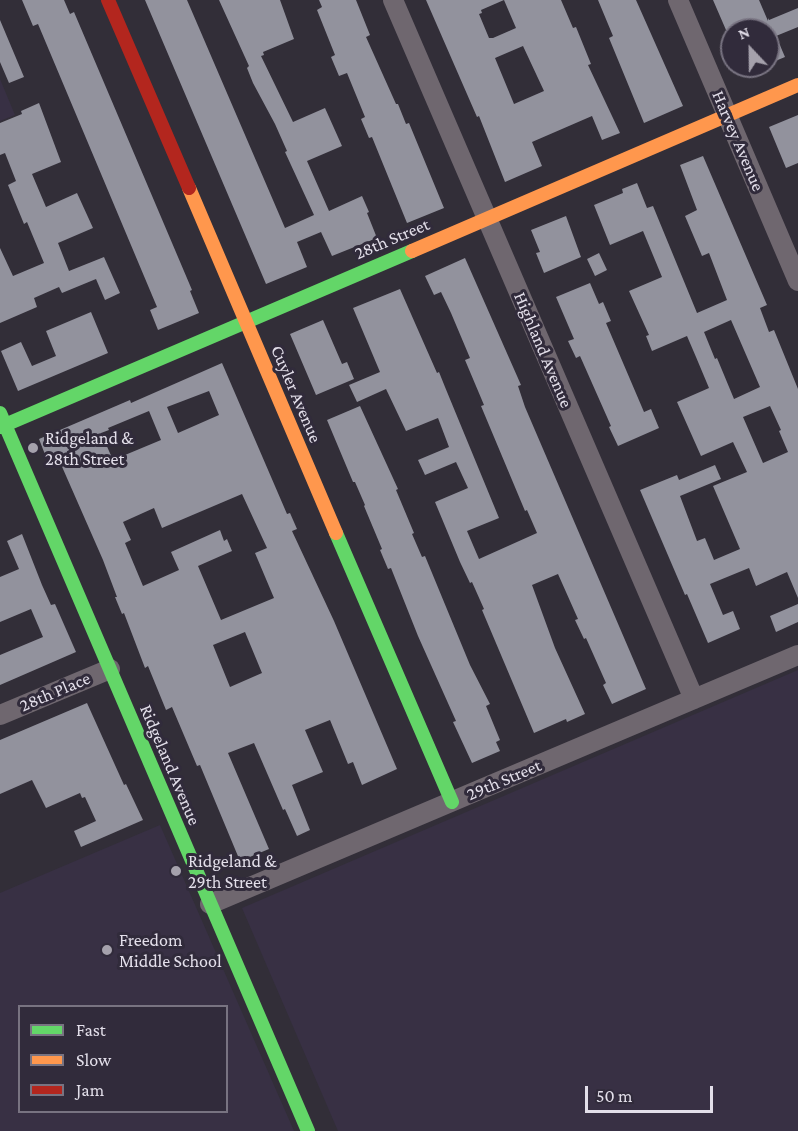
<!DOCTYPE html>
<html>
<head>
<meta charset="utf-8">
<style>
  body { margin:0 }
  #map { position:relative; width:798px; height:1131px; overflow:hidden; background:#322e38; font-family:"Crimson Pro",serif }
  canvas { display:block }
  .legend { position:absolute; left:18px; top:1005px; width:210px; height:108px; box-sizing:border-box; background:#312b3b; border:2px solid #787381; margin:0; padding:8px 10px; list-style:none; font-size:18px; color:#e3dfea }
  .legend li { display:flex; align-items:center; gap:12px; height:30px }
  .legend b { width:30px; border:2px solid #787381 }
  .north { position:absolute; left:720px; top:18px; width:60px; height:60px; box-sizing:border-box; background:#312b3b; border:2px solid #787381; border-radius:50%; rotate:338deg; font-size:16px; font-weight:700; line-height:24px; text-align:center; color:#e3dfea }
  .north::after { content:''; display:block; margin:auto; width:21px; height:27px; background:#a5a1ac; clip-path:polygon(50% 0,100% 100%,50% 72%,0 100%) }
  .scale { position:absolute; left:585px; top:1086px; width:128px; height:27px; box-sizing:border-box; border:3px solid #e3dfea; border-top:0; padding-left:8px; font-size:18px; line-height:21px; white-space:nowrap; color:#e3dfea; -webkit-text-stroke:4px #312b3b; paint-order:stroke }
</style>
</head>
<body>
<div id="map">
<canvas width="798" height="1131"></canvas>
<ul class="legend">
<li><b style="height:8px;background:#63d668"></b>Fast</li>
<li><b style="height:8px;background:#ff974d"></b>Slow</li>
<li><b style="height:8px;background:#b3261e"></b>Jam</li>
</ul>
<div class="north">N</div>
<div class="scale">50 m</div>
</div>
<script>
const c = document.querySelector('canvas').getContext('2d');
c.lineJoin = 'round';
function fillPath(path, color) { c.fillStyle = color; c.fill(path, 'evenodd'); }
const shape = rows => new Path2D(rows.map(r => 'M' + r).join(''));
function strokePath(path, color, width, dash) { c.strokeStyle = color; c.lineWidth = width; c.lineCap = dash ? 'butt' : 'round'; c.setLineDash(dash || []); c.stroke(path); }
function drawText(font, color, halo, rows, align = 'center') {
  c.font = font + ' "Crimson Pro",serif'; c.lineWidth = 6; c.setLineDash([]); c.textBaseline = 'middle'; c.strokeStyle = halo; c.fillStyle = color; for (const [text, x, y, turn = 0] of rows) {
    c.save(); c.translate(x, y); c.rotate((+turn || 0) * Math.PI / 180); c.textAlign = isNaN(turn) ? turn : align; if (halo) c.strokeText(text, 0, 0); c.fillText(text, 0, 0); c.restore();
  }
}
fillPath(shape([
  [0,79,15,115,0,121],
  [798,670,798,1131,338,1131,242,908],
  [160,825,294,1131,0,1131,0,893],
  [20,1006,226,1006,226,1112,20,1112]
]), '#383044');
fillPath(shape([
  [22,0,64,0,70,14,74,12,192,290,190,291,199,313,158,330,150,310,157,307,38,24,33,26],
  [145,0,187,0,285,228,314,215,285,152,287,151,275,124,253,83,247,68,249,66,219,0,280,0,294,39,263,52,264,55,261,56,293,122,325,108,342,146,307,161,329,211,362,196,369,212,367,213,377,238,332,256,321,232,297,242,307,267,266,284],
  [319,0,356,0,370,35,366,37,396,104,398,104,406,124,409,123,444,208,407,223,372,137,369,138,361,119,365,117,347,73,339,76,331,57,335,55,317,10,322,7],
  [426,0,504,0,481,10,482,13,479,14,489,38,493,38,516,28,504,0,561,0,573,28,576,27,591,64,588,65,620,133,602,140,592,116,532,142,542,166,505,182,479,116,477,117],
  [523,46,544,91,514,104,495,58],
  [598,0,636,0,683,106,644,123,609,38,613,36],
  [713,0,759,0,768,21,768,18,769,20,798,8,798,27,776,36,785,57,768,64,768,30,726,30],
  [0,20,24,77,9,83,0,62],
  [39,103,61,162,32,174,46,207,77,193,93,228,58,243,69,271,104,257,120,293,105,300,96,279,62,293,59,287,34,298,37,307,0,323,0,248,13,276,44,263,27,222,24,224,8,185,16,181,5,153,0,155,0,123,22,114,21,111],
  [798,115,798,163,786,168,769,127],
  [703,156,767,305,760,308,769,332,774,330,798,389,798,598,787,572,756,586,749,568,710,584,723,615,733,611,740,629,708,643,687,594,685,595,640,490,677,475,679,480,715,465,721,479,680,496,697,541,705,538,714,560,740,549,713,486,747,472,733,442,701,456,677,402,709,388,696,357,687,336,652,351,646,336,649,335,629,291,662,277,643,231,610,245,594,205,623,193,622,189,637,183,647,208,653,206,697,313,727,300,709,253,702,256,685,216,697,210,680,165],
  [731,320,760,387,734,399,717,358,715,359,704,332],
  [770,406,781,430,779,431,788,452,763,463,743,417],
  [566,216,581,257,544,273,536,253,540,252,531,230],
  [599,253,607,270,595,276,587,259],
  [465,258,521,385,518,386,525,407,646,689,612,704,603,685,606,683,586,638,584,639,575,620,578,619,558,574,532,585,555,648,585,714,567,722,566,719,534,733,482,610,484,609,472,582,470,583,460,562,435,502,468,488,456,462,425,475,418,460,449,447,438,418,406,431,386,389,357,402,349,385,380,372,353,308,400,289,437,373,439,372,445,387,499,518,467,531,479,559,537,533,527,510,525,511,481,406,484,405,465,360,470,358,451,313,441,292,434,295,425,276],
  [590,283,599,304,603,302,611,321,606,323,644,412,651,409,659,428,618,446,609,427,611,426,580,356,576,358,568,341,574,339,556,297],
  [91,312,108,353,18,391,1,351,21,342,32,366,56,356,46,331],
  [323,320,342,364,347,362,354,379,316,395,290,334],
  [222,363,287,514,290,513,297,529,292,531,334,621,397,769,362,785,353,762,348,764,330,720,305,730,323,772,292,785,310,830,297,836,285,809,283,810,254,743,228,753,269,849,240,861,200,765,197,766,172,707,166,710,148,666,145,668,124,613,122,614,115,597,117,597,103,560,56,453,46,457,39,439,130,400,131,403],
  [209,391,219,415,178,433,167,407],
  [149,411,161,440,113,460,101,433,109,430,108,428],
  [242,494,267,548,255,553,274,598,221,620,198,566,232,551,227,539,224,541,220,530,171,552,179,570,143,586,125,543,131,540,123,522,154,508,162,528],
  [245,632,262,673,230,687,213,645],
  [360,406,398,489,396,490,414,533,412,534,422,557,425,556,470,665,490,704,486,706,500,740,496,742,500,751,472,763,453,722,456,721,418,636,391,568,388,569,380,550,382,549,364,506,365,505,355,482,353,482,327,420],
  [22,534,42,585,51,605,55,604,76,652,0,685,0,655,43,637,31,609,0,622,0,577,19,569,7,541],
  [798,604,798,622,776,632,770,616],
  [87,703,124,785,126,784,143,820,81,847,74,831,96,821,85,797,82,798,80,793,46,808,32,780,0,794,0,740]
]), '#92929d');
strokePath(shape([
  [393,0,694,699],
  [678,0,798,281],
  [0,715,110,669],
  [210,904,798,655]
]), '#6f676f', 20);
strokePath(shape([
  [0,413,308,1131],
  [0,427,412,251],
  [336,533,452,802]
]), '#63d668', 14);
strokePath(shape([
  [189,188,336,533],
  [412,251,798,85]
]), '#ff974d', 14);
strokePath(shape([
  [108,0,189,188]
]), '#b3261e', 14);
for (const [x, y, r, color] of [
  [33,448,6,"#a5a1ac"],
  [176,871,6,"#a5a1ac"],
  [107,950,6,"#a5a1ac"]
]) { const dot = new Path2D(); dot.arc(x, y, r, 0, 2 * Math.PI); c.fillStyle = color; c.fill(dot); strokePath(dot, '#312b3b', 2); }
drawText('18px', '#e3dfea', '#312b3b', [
  ["Harvey Avenue",738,141,67],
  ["28th Street",392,239,-23],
  ["Highland Avenue",543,350,67],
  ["Cuyler Avenue",296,394,67],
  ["28th Place",55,692,-23],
  ["Ridgeland Avenue",170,765,67],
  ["29th Street",504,780,-23]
]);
drawText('18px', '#e3dfea', '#312b3b', [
  ["Ridgeland &",45,438],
  ["28th Street",45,459],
  ["Ridgeland &",188,861],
  ["29th Street",188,882],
  ["Freedom",119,940],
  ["Middle School",119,961]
], 'left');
</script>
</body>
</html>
